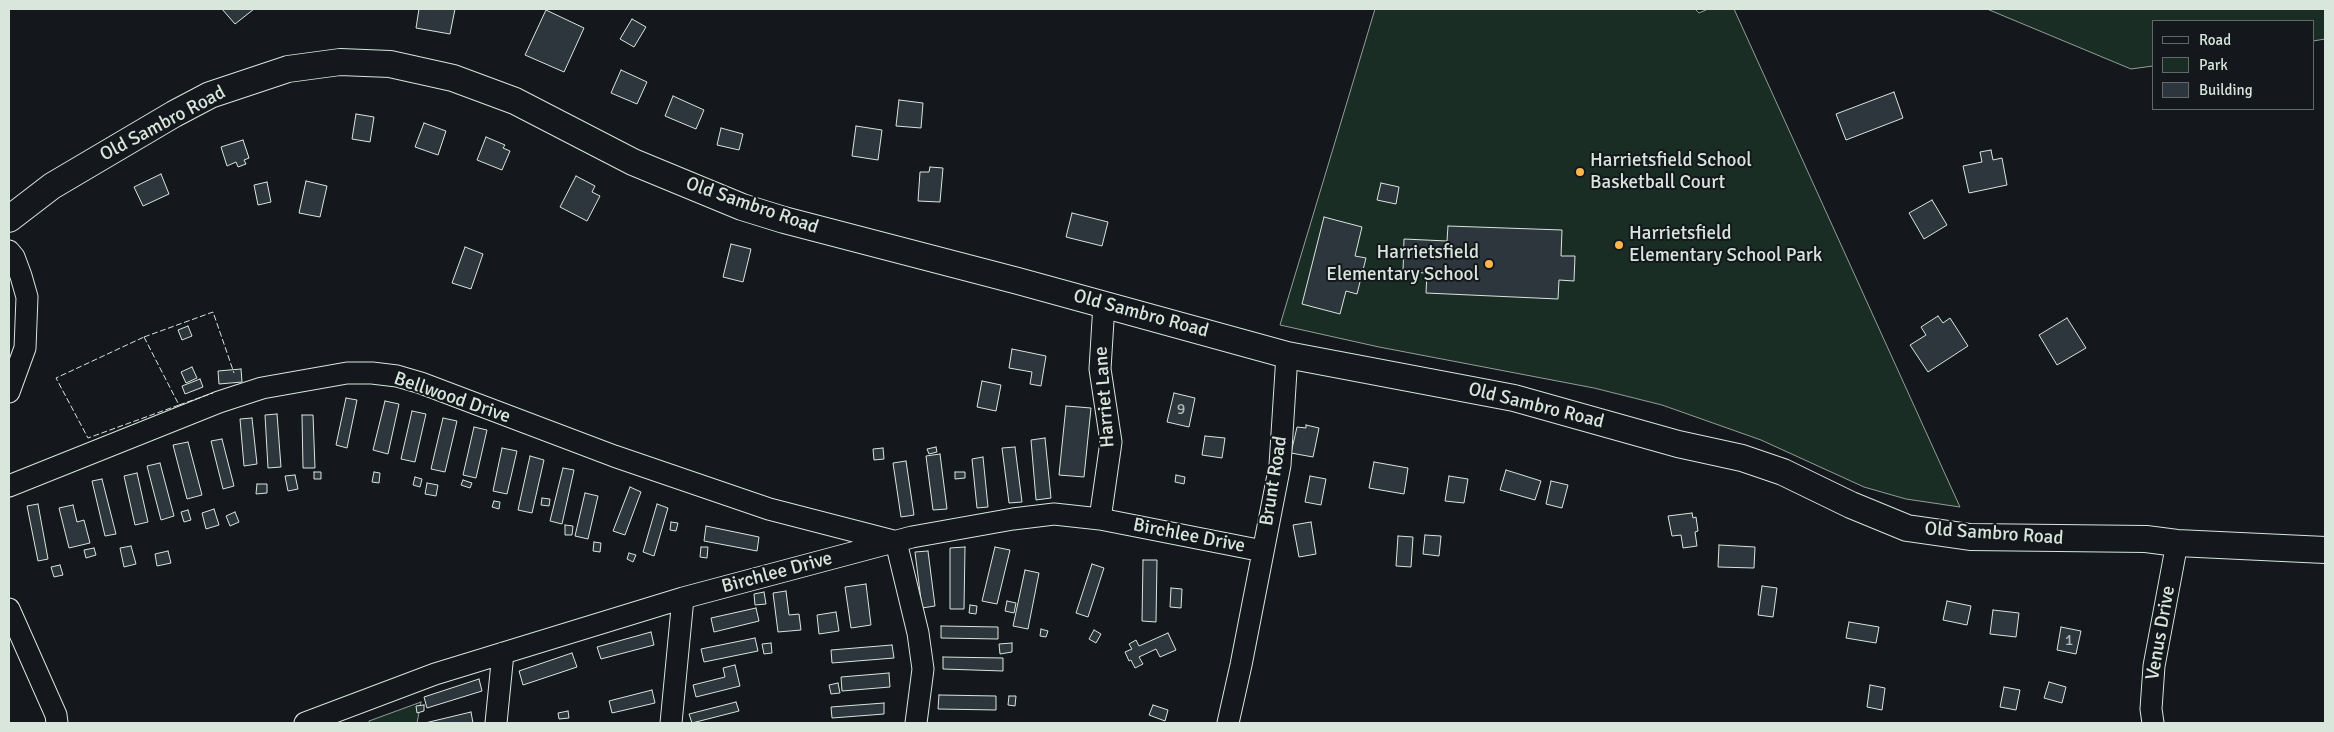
<!DOCTYPE html>
<html>
<head>
<meta charset="utf-8">
<style>
  body { margin:0 }
  #map { position:relative; width:2334px; height:732px; overflow:hidden; background:#14181c; font-family:Signika,sans-serif }
  canvas { display:block }
  .frame { position:absolute; inset:0; border:10px solid #d8e6dc; pointer-events:none }
  .legend { position:absolute; left:2152px; top:20px; width:162px; height:90px; box-sizing:border-box; background:#14181c; border:1px solid #626a69; margin:0; padding:6px 9px; list-style:none; font-size:15px; color:#d8e6dc }
  .legend li { display:flex; align-items:center; gap:10px; height:25px }
  .legend b { width:25px; border:1px solid #626a69 }
</style>
</head>
<body>
<div id="map">
<canvas width="2334" height="732"></canvas>
<div class="frame"></div>
<ul class="legend">
<li><b style="height:6px;background:#14181c"></b>Road</li>
<li><b style="height:14px;background:#1a2d24"></b>Park</li>
<li><b style="height:14px;background:#2c363c"></b>Building</li>
</ul>
</div>
<script>
const c = document.querySelector('canvas').getContext('2d');
c.lineJoin = 'round';
function fillPath(path, color) { c.fillStyle = color; c.fill(path, 'evenodd'); }
const shape = rows => new Path2D(rows.map(r => 'M' + r).join(''));
function strokePath(path, color, width, dash) { c.strokeStyle = color; c.lineWidth = width; c.lineCap = dash ? 'butt' : 'round'; c.setLineDash(dash || []); c.stroke(path); }
function drawText(font, color, halo, rows, align = 'center') {
  c.font = font + ' Signika,sans-serif'; c.lineWidth = 4; c.setLineDash([]); c.textBaseline = 'middle'; c.strokeStyle = halo; c.fillStyle = color; for (const [text, x, y, turn = 0] of rows) {
    c.save(); c.translate(x, y); c.rotate((+turn || 0) * Math.PI / 180); c.textAlign = isNaN(turn) ? turn : align; if (halo) c.strokeText(text, 0, 0); c.fillText(text, 0, 0); c.restore();
  }
}
const green = shape([
  [1375,9,1695,9,1699,13,1708,9,1734,9,1960,507,1906,499,1864,487,1761,440,1662,405,1594,388,1379,347,1280,325,1375,9],
  [1987,9,2325,9,2325,39,2313,41,2313,21,2153,21,2153,66,2131,69,1987,9],
  [421,702,417,723,369,723,369,721,421,702]
]);
fillPath(green, '#1a2d24');
strokePath(green, '#939e99', 1);
const building = shape([
  [222,9,254,9,235,24,222,9],
  [419,9,455,9,450,34,416,28,419,9],
  [546,10,584,28,564,72,525,55,546,10],
  [632,19,646,27,634,47,620,39,632,19],
  [621,70,647,82,637,104,611,93,621,70],
  [1894,92,1903,118,1846,140,1836,114,1894,92],
  [673,96,704,110,696,129,665,116,673,96],
  [899,100,923,103,921,128,896,126,899,100],
  [356,114,374,117,370,142,352,139,356,114],
  [424,123,446,131,438,155,415,147,424,123],
  [856,126,882,130,878,160,852,156,856,126],
  [721,128,743,134,739,150,717,145,721,128],
  [486,137,505,145,503,148,510,151,502,170,477,160,486,137],
  [243,140,249,158,244,160,246,164,238,167,236,162,227,166,221,147,243,140],
  [1991,150,1993,160,2002,158,2007,185,1969,193,1963,166,1982,162,1980,152,1991,150],
  [930,167,943,168,940,202,918,201,920,172,929,172,930,167],
  [161,174,169,194,143,206,134,187,161,174],
  [576,176,595,186,592,192,600,196,587,221,560,207,576,176],
  [306,181,327,186,320,217,299,213,306,181],
  [267,182,271,202,258,205,254,185,267,182],
  [1381,183,1399,187,1396,204,1377,200,1381,183],
  [1932,200,1947,225,1924,239,1909,213,1932,200],
  [1072,213,1108,222,1102,246,1066,237,1072,213],
  [1324,217,1362,227,1355,256,1366,258,1357,294,1346,291,1340,314,1302,304,1324,217],
  [1448,226,1562,230,1561,256,1575,256,1574,281,1559,280,1558,299,1426,293,1427,273,1403,272,1404,239,1447,241,1448,226],
  [731,244,751,249,743,282,723,277,731,244],
  [465,247,483,254,471,289,452,283,465,247],
  [1938,316,1943,323,1950,318,1968,346,1928,372,1910,345,1926,335,1921,327,1938,316],
  [2067,318,2086,348,2057,365,2039,335,2067,318],
  [188,326,192,336,182,340,178,330,188,326],
  [1012,349,1046,356,1041,386,1030,384,1032,372,1009,368,1012,349],
  [192,367,197,378,186,383,181,372,192,367],
  [241,369,242,382,219,384,218,371,241,369],
  [200,379,203,387,185,394,182,386,200,379],
  [982,381,1001,385,996,411,977,407,982,381],
  [1174,393,1195,398,1189,427,1167,422,1174,393],
  [346,398,357,400,347,448,336,445,346,398],
  [385,401,399,404,388,454,373,450,385,401],
  [1066,406,1091,408,1084,477,1059,475,1066,406],
  [412,411,426,414,415,462,401,459,412,411],
  [277,414,281,467,268,468,265,415,277,414],
  [302,415,313,415,315,468,303,468,302,415],
  [252,418,257,464,244,466,240,419,252,418],
  [443,418,457,421,445,472,431,469,443,418],
  [1306,425,1319,428,1313,457,1291,453,1297,427,1306,428,1306,425],
  [474,427,487,430,476,478,463,475,474,427],
  [1205,436,1225,438,1222,458,1202,455,1205,436],
  [1045,438,1051,498,1036,500,1031,440,1045,438],
  [222,439,234,486,223,489,211,441,222,439],
  [188,442,202,495,187,499,173,445,188,442],
  [936,447,937,452,929,454,927,449,936,447],
  [1015,447,1022,502,1009,503,1002,448,1015,447],
  [502,448,517,451,507,494,493,491,502,448],
  [883,448,884,459,874,460,873,449,883,448],
  [940,454,947,509,933,510,926,456,940,454],
  [530,456,544,460,532,513,518,510,530,456],
  [983,457,988,507,977,508,972,459,983,457],
  [906,461,914,515,901,517,893,463,906,461],
  [1374,462,1408,468,1404,494,1369,488,1374,462],
  [160,463,174,516,161,520,147,466,160,463],
  [563,468,574,470,562,524,550,521,563,468],
  [1506,470,1541,481,1535,500,1500,490,1506,470],
  [314,472,321,472,321,479,314,479,314,472],
  [374,472,380,473,379,483,372,482,374,472],
  [955,472,965,472,965,478,955,479,955,472],
  [137,473,148,522,135,525,124,476,137,473],
  [295,475,298,489,288,491,285,476,295,475],
  [1176,475,1185,477,1184,484,1175,482,1176,475],
  [1310,476,1326,479,1321,505,1305,502,1310,476],
  [1449,476,1468,479,1464,503,1445,501,1449,476],
  [415,477,422,479,420,487,413,485,415,477],
  [102,479,116,534,105,536,92,481,102,479],
  [463,480,472,483,470,488,461,485,463,480],
  [1551,481,1568,485,1562,508,1546,504,1551,481],
  [427,483,438,485,436,496,425,494,427,483],
  [257,484,267,484,267,493,256,494,257,484],
  [630,487,641,492,625,535,613,531,630,487],
  [585,493,598,496,588,539,575,536,585,493],
  [542,498,550,499,549,506,541,505,542,498],
  [494,501,500,502,499,509,492,507,494,501],
  [38,504,48,559,38,561,27,506,38,504],
  [657,504,668,508,654,556,643,552,657,504],
  [73,505,77,522,84,520,90,543,69,548,59,508,73,505],
  [214,509,219,525,206,529,202,513,214,509],
  [188,510,191,520,184,522,181,512,188,510],
  [235,512,239,522,230,526,226,516,235,512],
  [1692,513,1693,518,1696,517,1698,531,1695,532,1697,546,1683,548,1681,535,1672,536,1668,516,1692,513],
  [671,522,678,523,676,531,670,530,671,522],
  [1311,522,1316,554,1299,557,1293,525,1311,522],
  [565,525,573,526,572,535,565,535,565,525],
  [706,526,759,537,757,551,704,541,706,526],
  [1425,535,1441,536,1439,556,1423,554,1425,535],
  [1398,536,1413,537,1411,567,1396,566,1398,536],
  [594,542,601,543,600,552,593,551,594,542],
  [1719,545,1755,547,1754,568,1718,567,1719,545],
  [131,546,136,564,124,567,120,548,131,546],
  [701,547,708,547,707,558,700,557,701,547],
  [965,547,964,609,950,609,950,548,965,547],
  [995,547,1010,550,997,604,982,601,995,547],
  [94,548,96,555,86,558,84,550,94,548],
  [168,551,171,563,157,566,155,554,168,551],
  [928,551,935,606,922,608,915,552,928,551],
  [629,553,636,555,633,562,627,559,629,553],
  [1143,560,1157,560,1156,622,1142,621,1143,560],
  [1092,564,1104,568,1088,617,1076,613,1092,564],
  [60,565,63,575,54,577,51,567,60,565],
  [1025,570,1039,573,1028,629,1013,626,1025,570],
  [866,584,871,625,851,628,845,587,866,584],
  [1762,586,1777,588,1773,617,1758,615,1762,586],
  [1171,588,1182,589,1181,608,1170,607,1171,588],
  [786,591,789,615,799,614,801,630,778,632,773,593,786,591],
  [764,592,766,604,755,605,754,594,764,592],
  [1007,601,1016,603,1014,613,1005,611,1007,601],
  [1947,601,1971,606,1967,625,1943,620,1947,601],
  [970,605,977,606,976,614,969,613,970,605],
  [756,608,759,621,714,632,711,618,756,608],
  [1993,610,2019,613,2016,637,1990,634,1993,610],
  [836,612,839,631,819,634,817,615,836,612],
  [1849,622,1879,627,1876,643,1846,638,1849,622],
  [941,626,998,627,998,639,941,638,941,626],
  [2061,627,2081,631,2076,654,2057,650,2061,627],
  [1041,629,1048,631,1046,637,1040,636,1041,629],
  [1094,630,1101,634,1096,643,1089,639,1094,630],
  [651,632,654,645,601,659,597,647,651,632],
  [1168,633,1176,650,1160,657,1156,649,1139,657,1143,664,1135,668,1131,660,1129,661,1125,652,1132,649,1129,644,1136,640,1139,646,1168,633],
  [755,638,758,651,704,662,701,649,755,638],
  [771,643,772,653,764,654,762,644,771,643],
  [1012,643,1012,652,1000,654,999,644,1012,643],
  [892,645,894,658,832,663,831,650,892,645],
  [572,653,577,667,523,685,519,671,572,653],
  [943,657,1003,658,1003,671,943,669,943,657],
  [735,665,740,686,696,697,693,685,725,677,723,668,735,665],
  [889,673,890,687,842,691,841,677,889,673],
  [479,679,482,691,427,708,424,697,479,679],
  [2049,682,2066,687,2062,703,2044,698,2049,682],
  [838,683,840,693,831,694,829,685,838,683],
  [1870,685,1885,688,1882,710,1867,707,1870,685],
  [2004,687,2020,690,2016,710,2000,707,2004,687],
  [652,690,655,703,612,713,609,701,652,690],
  [939,695,996,696,996,710,938,709,939,695],
  [1009,696,1016,696,1015,706,1008,705,1009,696],
  [736,702,739,711,692,723,689,714,736,702],
  [884,703,884,714,832,718,831,707,884,703],
  [424,705,424,711,417,713,416,706,424,705],
  [1153,705,1168,710,1165,721,1149,715,1153,705],
  [568,711,569,718,559,719,558,713,568,711],
  [471,712,473,723,425,723,471,712]
]);
fillPath(building, '#2c363c');
strokePath(building, '#d8e6dc', 1);
const minor = shape([
  [9,251,14,257,21,276,27,297,25,348,9,392],
  [9,486,219,402,262,388,347,373,372,373,397,376,421,383,614,456,769,509,893,541],
  [1100,519,1111,442,1100,369,1104,304],
  [896,542,918,633,923,669,916,723],
  [9,609,56,715,57,723],
  [305,723,435,674,683,598,912,537,1013,519,1054,514,1100,519,1263,551],
  [496,723,503,653],
  [671,723,683,598],
  [1228,723,1241,665,1280,465,1287,355],
  [2153,723,2151,709,2154,666,2177,543]
]);
const major = shape([
  [9,219,52,186,174,114,210,95,288,69,340,62,390,64,453,78,515,101,633,162,742,207,784,220,1018,281,1287,355,1514,398,1678,444,1742,458,1783,472,1851,505,1907,528,1970,537,2146,539,2177,543,2325,550]
]);
strokePath(minor, '#d8e6dc', 23);
strokePath(major, '#d8e6dc', 28);
strokePath(minor, '#14181c', 21);
strokePath(major, '#14181c', 26);
strokePath(shape([
  [144,337,179,405,88,438,56,378,144,337],
  [144,337,213,312,234,373],
  [179,405,213,393]
]), '#d8e6dc', 1, [6, 2.5]);
for (const [x, y, r, color] of [
  [1580,172,5,"#ffb74d"],
  [1619,245,5,"#ffb74d"],
  [1489,264,5,"#ffb74d"]
]) { const dot = new Path2D(); dot.arc(x, y, r, 0, 2 * Math.PI); c.fillStyle = color; c.fill(dot); strokePath(dot, '#14181c', 2); }
drawText('16px', '#adbab4', null, [
  ["9",1181,410],
  ["1",2069,641]
]);
drawText('19px', '#d8e6dc', '#14181c', [
  ["Old Sambro Road",163,124,-28],
  ["Old Sambro Road",752,206,19],
  ["Old Sambro Road",1141,314,15],
  ["Harriet Lane",1105,397,-94],
  ["Bellwood Drive",452,398,19],
  ["Old Sambro Road",1536,406,14],
  ["Brunt Road",1274,481,-81],
  ["Old Sambro Road",1994,534,4],
  ["Birchlee Drive",1189,536,11],
  ["Birchlee Drive",777,573,-15],
  ["Venus Drive",2161,633,-80]
]);
drawText('19px', '#d8e6dc', '#14181c', [
  ["Harrietsfield School",1590,161],
  ["Basketball Court",1590,183],
  ["Harrietsfield",1629,234],
  ["Elementary School Park",1629,256],
  ["Harrietsfield",1479,253,"right"],
  ["Elementary School",1479,275,"right"]
], 'left');
</script>
</body>
</html>
